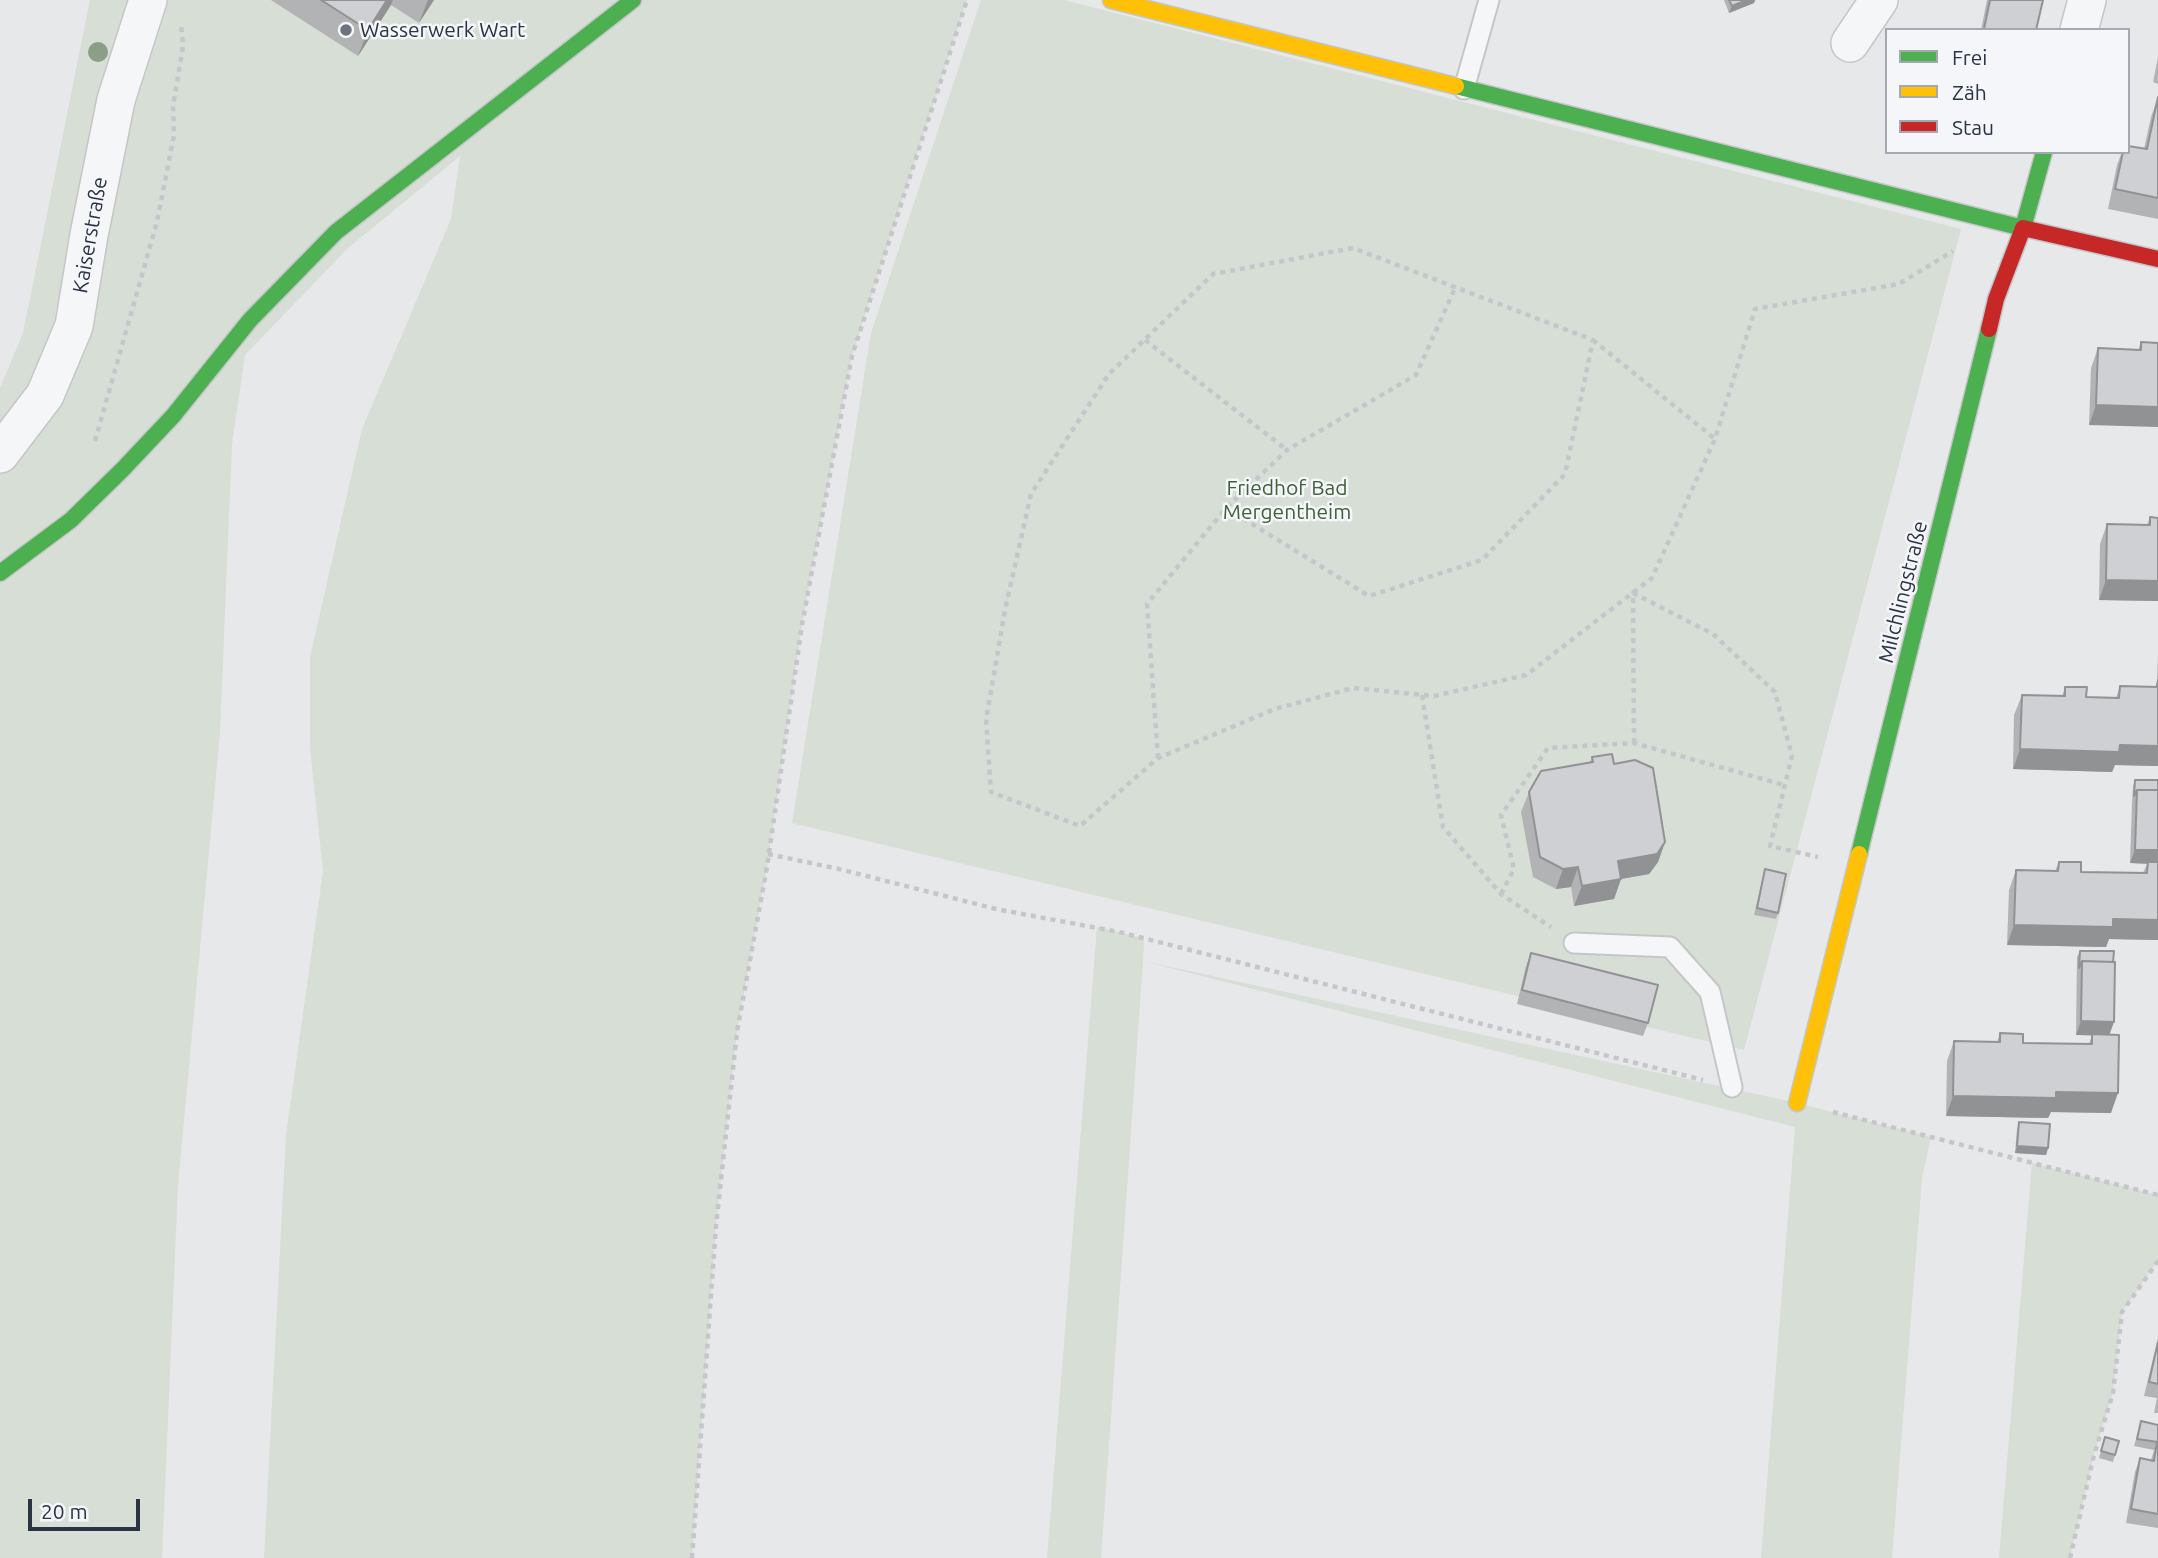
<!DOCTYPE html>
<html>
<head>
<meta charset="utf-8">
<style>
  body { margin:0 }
  #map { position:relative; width:2158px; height:1558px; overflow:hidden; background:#e6e8ea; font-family:Ubuntu,sans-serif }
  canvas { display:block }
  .legend { position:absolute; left:1885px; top:28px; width:245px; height:126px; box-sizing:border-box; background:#f4f6f9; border:2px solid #a4a8b1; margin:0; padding:9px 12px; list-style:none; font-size:21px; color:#2b3445 }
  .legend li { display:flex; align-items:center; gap:14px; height:35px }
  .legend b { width:35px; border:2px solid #a4a8b1 }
  .scale { position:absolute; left:28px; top:1499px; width:112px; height:32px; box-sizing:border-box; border:4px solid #2b3445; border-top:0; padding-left:9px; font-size:21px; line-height:24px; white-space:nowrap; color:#2b3445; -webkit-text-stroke:5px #f4f6f9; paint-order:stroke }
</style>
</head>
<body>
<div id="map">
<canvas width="2158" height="1558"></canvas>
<ul class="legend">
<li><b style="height:9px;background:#4caf50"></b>Frei</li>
<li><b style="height:9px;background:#ffc107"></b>Zäh</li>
<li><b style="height:9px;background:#c62828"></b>Stau</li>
</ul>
<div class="scale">20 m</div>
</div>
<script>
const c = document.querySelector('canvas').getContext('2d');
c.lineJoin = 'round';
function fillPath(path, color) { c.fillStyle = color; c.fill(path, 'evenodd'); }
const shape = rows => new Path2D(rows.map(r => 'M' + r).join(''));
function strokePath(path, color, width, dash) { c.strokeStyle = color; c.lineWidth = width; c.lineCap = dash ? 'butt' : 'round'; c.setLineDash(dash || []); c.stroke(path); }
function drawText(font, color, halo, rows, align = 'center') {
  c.font = font + ' Ubuntu,sans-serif'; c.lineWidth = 5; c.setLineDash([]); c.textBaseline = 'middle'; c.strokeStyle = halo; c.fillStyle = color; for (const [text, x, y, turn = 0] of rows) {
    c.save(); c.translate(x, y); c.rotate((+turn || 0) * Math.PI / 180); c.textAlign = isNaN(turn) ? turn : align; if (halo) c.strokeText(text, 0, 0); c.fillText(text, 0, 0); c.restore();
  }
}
fillPath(shape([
  [90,0,967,0,852,356,802,625,767,867,737,1032,716,1226,692,1558,264,1558,286,1135,323,871,310,748,310,657,362,429,451,219,460,156,347,249,245,355,232,444,220,733,178,1185,162,1558,0,1558,0,388,23,333],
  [981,0,1064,0,1961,229,1744,1050,792,823,871,333],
  [1097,927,1144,938,1143,961,1797,1103,1931,1137,1922,1178,1892,1558,1761,1558,1795,1127,1143,961,1101,1558,1047,1558],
  [2032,1163,2158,1195,2158,1261,2122,1312,2113,1393,2094,1455,2070,1558,1999,1558]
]), '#d6ded6');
const lane = shape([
  [1464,89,1489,0],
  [1574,943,1670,947,1710,992,1732,1087]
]);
const street = shape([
  [2079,30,2087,0],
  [1850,43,1879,0],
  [0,454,45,395,74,326,89,235,116,100,148,0]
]);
const fast = shape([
  [1456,86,2023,228,2044,152],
  [0,573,71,520,123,469,173,416,250,320,336,232,633,0],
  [1859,854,1989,329]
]);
const slow = shape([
  [1111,0,1456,86],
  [1797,1103,1859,854]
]);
const jam = shape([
  [1989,329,1996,299,2023,228,2158,259]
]);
strokePath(lane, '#c4c6c8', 23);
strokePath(street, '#c4c6c8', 40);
strokePath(fast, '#c4c6c8', 19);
strokePath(slow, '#c4c6c8', 19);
strokePath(jam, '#c4c6c8', 19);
strokePath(shape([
  [1145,340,1287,450],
  [1593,340,1715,439],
  [95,441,157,222,174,135,173,107,183,46,181,24],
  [1226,508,1369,596,1482,560,1565,474,1593,340,1353,248,1213,274,1109,374,1031,494,1005,610,986,720,991,792,1080,826,1158,758,1275,709,1353,688,1434,696,1526,675,1652,578,1715,439,1755,309,1899,284,1953,251],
  [1422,695,1443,827,1501,894,1551,927],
  [1634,743,1633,593,1713,634,1775,692,1792,756,1770,846,1818,857],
  [1158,758,1147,604,1226,508,1287,450,1416,375,1455,288],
  [768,854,839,869,996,909,1119,932,1703,1080],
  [1501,894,1514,869,1501,815,1548,748,1634,743,1784,785],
  [1833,1112,2158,1195],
  [692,1558,716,1226,737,1032,767,867,802,625,852,356,967,0],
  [2070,1558,2094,1455,2113,1393,2122,1312,2158,1261]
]), '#c5c6ca', 4.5, [5, 5]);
strokePath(lane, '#f5f6f7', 19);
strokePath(street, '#f5f6f7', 37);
strokePath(fast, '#4caf50', 16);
strokePath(slow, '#ffc107', 16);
strokePath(jam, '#c62828', 16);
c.fillStyle = '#8a9e88';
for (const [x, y] of [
  [98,52]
]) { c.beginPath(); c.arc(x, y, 10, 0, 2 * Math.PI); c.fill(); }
fillPath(shape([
  [271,0,434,0,419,23,391,5,358,56],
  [1724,0,1755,0,1754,3,1729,13],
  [1987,0,2043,0,2036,30,1981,30],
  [2158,57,2158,84,2153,82],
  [2158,97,2158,219,2108,209,2117,165,2122,152,2128,152,2144,149,2151,117],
  [2141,342,2158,343,2089,425,2091,368,2098,348,2138,350],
  [2150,517,2158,518,2158,601,2099,600,2100,544,2107,524,2147,525],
  [2158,654,2158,766,2115,765,2112,772,2013,769,2014,715,2022,695,2062,696,2065,687,2086,697,2116,698,2120,686,2155,687,2157,682],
  [1592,757,1614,764,1665,842,1658,862,1649,874,1621,879,1614,899,1574,906,1571,887,1556,889,1533,877,1521,812,1529,792,1590,762],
  [2135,780,2158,940,2109,939,2106,947,2007,945,2009,890,2016,870,2055,871,2059,862,2081,872,2143,873,2147,864,2130,863,2132,803,2133,787],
  [1765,869,1778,913,1776,919,1754,915],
  [2080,951,2110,1035,2111,1113,2051,1112,2048,1118,1946,1116,1947,1061,1954,1041,1997,1042,2000,1033,2023,1043,2089,1044,2092,1035,2076,1035,2077,957],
  [1531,953,1648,1023,1643,1036,1517,1004,1526,966],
  [2019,1122,2048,1148,2046,1155,2015,1153,2017,1129],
  [2158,1338,2158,1413,2154,1413,2157,1398,2144,1396],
  [2141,1421,2158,1425,2158,1528,2126,1523,2135,1472,2140,1458,2151,1460,2154,1450,2134,1446],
  [2105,1437,2119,1441,2113,1462,2099,1458]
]), '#b1b3b5');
fillPath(shape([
  [387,0,393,0,391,5,358,56,368,30],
  [428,0,434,0,419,23],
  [1747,0,1755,0,1754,3,1729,13,1732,6],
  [2096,405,2158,407,2158,427,2089,425],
  [2106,580,2158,581,2158,601,2099,600],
  [2120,745,2158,746,2158,766,2115,765,2112,772,2013,769,2020,749],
  [1665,842,1658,862,1649,874,1621,879,1614,899,1574,906,1582,886,1618,861],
  [2135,850,2158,850,2158,864,2130,863],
  [1578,867,1571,887,1556,889,1563,869],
  [2113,919,2158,920,2158,940,2109,939,2106,947,2007,945,2014,925],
  [2081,1021,2114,1022,2109,1036,2076,1035],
  [2056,1092,2118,1093,2111,1113,2051,1112,2048,1118,1946,1116,1953,1096],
  [2017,1146,2048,1148,2046,1155,2015,1153]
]), '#909294');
const building = shape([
  [321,0,387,0,368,30,321,0],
  [1729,0,1747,0,1732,6,1729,0],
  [1990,0,2043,0,2036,30,1989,30,1984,29,1990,0],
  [2158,97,2158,198,2115,189,2123,152,2128,152,2128,146,2147,149,2158,97],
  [2141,342,2158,343,2158,407,2096,405,2098,348,2141,350,2141,342],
  [2150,517,2158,518,2158,581,2106,580,2107,524,2150,525,2150,517],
  [2158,680,2158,746,2120,745,2119,752,2020,749,2022,695,2065,696,2065,687,2087,687,2086,697,2119,698,2120,686,2157,687,2158,680],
  [1612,754,1614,764,1635,760,1653,768,1665,842,1657,854,1618,861,1621,879,1582,886,1578,867,1563,869,1540,857,1529,792,1541,771,1593,762,1592,757,1612,754],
  [2135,780,2158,780,2158,790,2137,790,2134,796,2135,780],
  [2137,790,2158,790,2158,850,2135,850,2137,790],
  [2059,862,2081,862,2081,872,2147,873,2148,862,2158,862,2158,920,2113,919,2113,927,2014,925,2016,870,2058,871,2059,862],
  [1765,869,1786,874,1778,913,1757,908,1765,869],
  [2080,951,2114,951,2113,962,2082,961,2079,968,2080,951],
  [1531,953,1658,985,1648,1023,1522,990,1531,953],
  [2082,961,2115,962,2114,1022,2081,1021,2082,961],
  [2000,1033,2023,1034,2023,1043,2092,1044,2092,1034,2119,1035,2118,1093,2056,1092,2056,1098,1953,1096,1954,1041,2000,1042,2000,1033],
  [2019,1122,2050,1124,2048,1148,2017,1146,2019,1122],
  [2158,1342,2158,1384,2149,1382,2158,1342],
  [2141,1421,2158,1425,2158,1442,2137,1439,2141,1421],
  [2105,1437,2119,1441,2115,1455,2101,1451,2105,1437],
  [2157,1442,2158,1442,2158,1514,2131,1509,2140,1458,2154,1461,2157,1442]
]);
fillPath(building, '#ced0d3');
strokePath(building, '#909294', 2);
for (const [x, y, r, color] of [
  [346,30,7,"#6c737f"]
]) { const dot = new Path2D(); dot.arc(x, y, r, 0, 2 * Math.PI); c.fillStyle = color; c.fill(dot); strokePath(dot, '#f4f6f9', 2.5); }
drawText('21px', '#2b3445', '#f4f6f9', [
  ["Wasserwerk Wart",360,30]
], 'left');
drawText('21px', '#2b3445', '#f4f6f9', [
  ["Kaiserstraße",90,235,-80],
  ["Milchlingstraße",1903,592,-76]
]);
drawText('21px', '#3f6138', '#f4f6f9', [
  ["Friedhof Bad",1287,488],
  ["Mergentheim",1287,512]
]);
</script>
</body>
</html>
